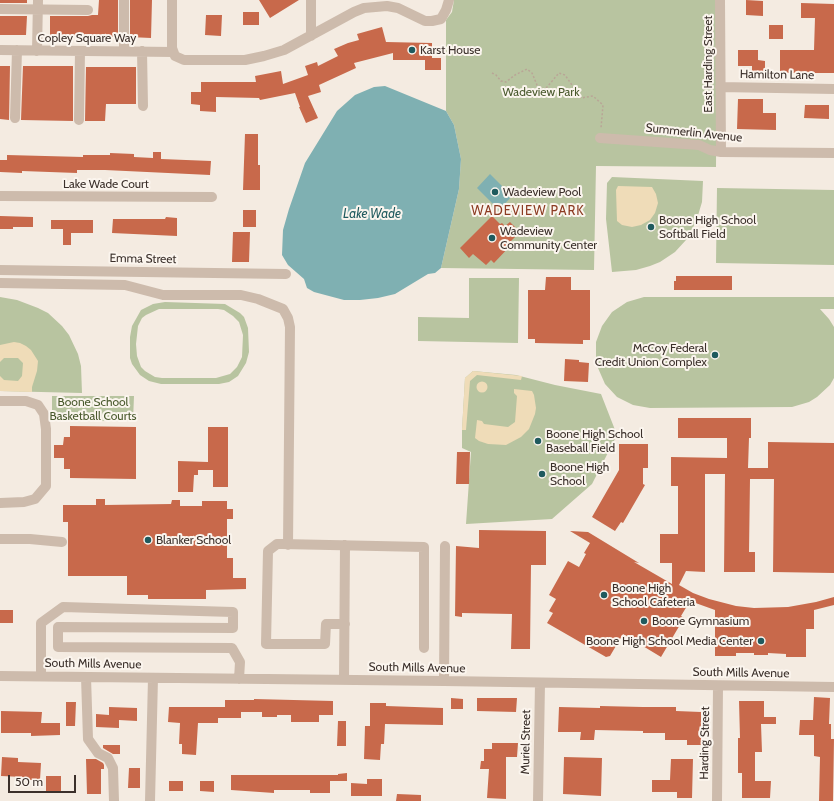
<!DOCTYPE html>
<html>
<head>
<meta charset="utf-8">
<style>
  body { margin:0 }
  #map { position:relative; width:834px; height:801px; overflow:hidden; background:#f4ebe1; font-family:Cabin,sans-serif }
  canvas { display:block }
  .scale { position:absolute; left:8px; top:775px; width:68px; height:18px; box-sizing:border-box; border:2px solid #3b302b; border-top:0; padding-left:5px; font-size:12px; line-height:14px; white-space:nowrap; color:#3b302b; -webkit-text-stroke:3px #fbf5ee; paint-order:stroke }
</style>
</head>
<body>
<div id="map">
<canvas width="834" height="801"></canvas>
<div class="scale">50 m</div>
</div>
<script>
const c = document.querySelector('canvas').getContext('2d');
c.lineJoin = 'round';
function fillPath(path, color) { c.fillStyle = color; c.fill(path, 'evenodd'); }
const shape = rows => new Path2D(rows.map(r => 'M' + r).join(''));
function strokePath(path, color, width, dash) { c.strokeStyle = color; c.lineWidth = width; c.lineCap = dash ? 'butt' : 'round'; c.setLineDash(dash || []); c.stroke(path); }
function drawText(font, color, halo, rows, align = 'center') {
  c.font = font + ' Cabin,sans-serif'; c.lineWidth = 4; c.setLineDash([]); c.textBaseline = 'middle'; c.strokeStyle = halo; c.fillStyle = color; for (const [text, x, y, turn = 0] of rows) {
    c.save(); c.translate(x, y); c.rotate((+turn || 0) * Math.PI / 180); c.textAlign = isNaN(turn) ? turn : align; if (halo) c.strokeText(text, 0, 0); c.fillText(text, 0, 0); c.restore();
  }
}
fillPath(shape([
  [454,0,717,0,716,167,596,166,594,270,441,268,459,189,461,159,454,125,446,111,446,20,452,12],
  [612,177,703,181,702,202,696,222,686,240,675,252,660,262,650,266,636,270,612,272,606,219,607,183],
  [717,188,834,190,834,265,716,263],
  [469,278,519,278,518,343,418,341,418,317,469,318],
  [0,297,17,300,38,308,48,313,62,326,69,335,78,354,81,366,82,393,0,391],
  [644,297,834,297,834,309,820,309,829,319,834,327,834,378,830,385,817,397,809,402,792,407,650,408,633,405,617,397,605,384,598,368,596,359,596,342,602,326,612,312,627,302],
  [165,302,225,304,240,313,244,317,248,328,249,352,246,363,238,376,229,382,219,384,161,384,149,381,140,375,132,364,130,358,130,337,132,326,141,310,153,304],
  [159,309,218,309,224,310,233,316,239,322,243,335,242,357,237,367,230,374,216,378,162,378,155,377,145,371,141,367,137,356,136,344,138,326,142,318,146,315],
  [473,371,516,375,555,385,601,394,617,435,592,484,552,519,466,524,471,452,462,448,462,430,465,378],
  [52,396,134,396,133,421,52,421]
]), '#b8c4a0');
fillPath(shape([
  [618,186,652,187,656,194,658,203,655,213,650,220,641,225,632,227,622,225,617,221,616,190],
  [14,342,20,343,26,346,31,350,38,361,37,371,32,387,32,392,0,391,0,376,4,380,18,381,22,376,23,363,18,358,4,358,0,362,0,345],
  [473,371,522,376,521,380,477,375,470,381,466,430,462,430,465,378],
  '476.5 387a5.5 5.5 0 1 1 11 0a5.5 5.5 0 1 1-11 0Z',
  [514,389,532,391,534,395,536,408,535,414,529,429,521,437,506,445,488,444,479,441,475,438,477,420,482,421,484,424,508,427,515,422,517,396,514,393]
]), '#efdcb8');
fillPath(shape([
  [385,86,446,111,454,125,461,159,459,189,441,268,435,273,428,274,395,294,378,298,360,300,344,300,314,292,307,288,304,279,288,265,282,255,283,230,289,209,305,163,337,111,355,95,374,87],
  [490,174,512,196,499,210,477,188]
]), '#7fb0b2');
fillPath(shape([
  [0,0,27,0,27,3,0,3],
  [99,0,118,0,118,37,50,36,50,16,88,16,92,15,98,15],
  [130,0,152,0,151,38,130,37],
  [259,0,299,0,270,18],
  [746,0,763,1,763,16,746,15],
  [801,3,834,4,834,73,780,73,780,50,814,50,815,18,801,18],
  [243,12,259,12,259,25,243,25],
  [206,15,222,15,221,36,205,35],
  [0,16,27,16,26,35,0,35],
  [769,25,783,25,783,39,769,39],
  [382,27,386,42,432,43,432,58,441,58,441,70,425,70,425,60,393,60,393,53,354,63,356,68,319,85,321,92,308,96,318,118,306,123,299,107,300,107,295,93,260,100,259,98,216,97,216,112,200,111,200,105,191,104,191,92,201,92,201,82,256,82,255,76,281,71,283,84,308,75,305,66,317,62,318,66,338,56,334,49,348,43,359,40,357,34],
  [738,50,758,50,758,60,765,61,765,74,752,74,752,66,738,66],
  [0,66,10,66,9,120,0,119],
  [23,66,73,66,73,121,21,120],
  [86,67,136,67,136,104,106,104,105,121,85,121],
  [738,99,763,99,763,113,776,113,776,130,737,129],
  [805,105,829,105,829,119,804,118],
  [245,134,258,134,258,165,260,165,260,190,243,190],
  [153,152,161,152,161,159,211,161,210,175,105,170,77,170,77,173,22,171,22,173,0,172,0,160,7,160,7,155,83,157,83,155,110,155,110,153,134,154,134,157,153,158],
  [243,210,256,210,256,227,243,227],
  [0,216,33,217,33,227,13,227,13,229,0,229],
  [492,216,500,224,502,223,505,226,510,222,520,232,509,243,511,245,494,263,491,260,486,265,473,254,469,258,460,248],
  [166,217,177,218,177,236,112,233,113,219,165,219],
  [51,220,93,220,93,233,71,233,71,245,63,245,63,229,51,229],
  [233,232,250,232,249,262,232,262],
  [676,276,732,276,732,290,674,290,674,281,676,281],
  [546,277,571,277,571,290,590,290,590,340,583,340,583,344,535,343,535,339,528,339,528,290,545,290],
  [565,359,579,360,579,362,589,363,588,382,564,381],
  [678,418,751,418,751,438,749,438,748,468,768,468,768,442,834,443,834,573,773,572,774,479,750,479,749,552,755,552,755,572,724,572,725,474,705,474,705,572,686,571,679,585,693,593,709,599,736,606,754,608,788,607,816,602,834,597,834,605,814,610,814,629,806,629,806,657,786,657,786,654,768,653,768,655,754,655,754,653,736,653,736,656,715,656,715,610,690,601,681,616,684,618,661,657,623,634,610,656,606,657,547,623,553,613,549,611,556,599,549,595,568,561,579,567,586,554,584,553,590,543,570,531,588,532,639,563,634,562,672,584,672,563,660,563,660,534,678,534,678,486,671,486,671,457,727,458,727,438,678,438],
  [70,426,136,427,136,479,70,478,70,469,64,469,64,458,54,458,54,445,63,445,64,437,70,437],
  [208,427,228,427,228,487,213,487,213,470,198,470,198,475,194,475,193,492,178,492,178,461,208,462],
  [619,444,648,444,648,468,643,468,643,484,645,485,623,523,621,522,615,531,592,517,619,470],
  [457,452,470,452,469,484,456,484],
  [96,499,105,499,105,505,171,504,172,500,180,500,180,506,202,506,202,501,227,501,227,509,233,509,233,519,227,519,227,558,233,558,233,578,246,578,246,589,206,590,206,599,148,599,148,595,127,595,127,576,68,576,68,522,63,522,63,505,96,505],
  [479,530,546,531,546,565,531,565,530,649,511,649,512,614,462,613,462,617,455,616,456,546,479,548],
  [0,610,13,610,13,623,0,623],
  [814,697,830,698,829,724,831,724,831,739,834,739,833,801,819,801,820,757,814,756,814,735,799,735,800,720,813,720],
  [451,698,463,699,463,709,451,709],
  [477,698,517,698,516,712,477,711],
  [254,699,333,701,333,715,319,715,319,722,291,722,291,715,277,715,277,717,262,717,262,712,241,712,241,718,218,718,218,723,198,723,196,755,182,754,182,744,179,744,180,723,168,722,169,707,225,707,225,700,254,700],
  [739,701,764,701,764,717,776,717,776,724,761,724,762,752,755,752,755,781,771,781,770,798,742,798,742,773,738,773,738,738,740,738],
  [66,702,76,702,75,726,66,726],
  [370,703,386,703,386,706,443,708,443,725,385,724,384,744,381,744,380,760,364,759,365,726,370,726],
  [600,706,643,707,676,707,676,711,701,712,701,745,687,745,687,740,665,740,665,733,643,733,643,731,595,730,594,740,580,740,581,732,558,732,559,707,600,708],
  [109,707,137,708,137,721,119,720,119,728,96,727,96,714,109,715],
  [1,711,42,712,41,723,60,723,60,735,31,736,31,733,1,733],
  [338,721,346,721,346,746,337,746],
  [492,743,518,743,517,757,506,757,506,799,487,798,489,769,480,769,481,761,484,761,484,749,492,749],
  [103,745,120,745,120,754,113,754,103,748],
  [2,757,18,758,18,762,41,763,40,780,23,780,23,777,1,776],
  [564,757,602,758,601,796,563,794],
  [86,759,96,759,103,763,104,765,104,769,101,769,101,794,87,794],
  [671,759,693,759,692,798,677,798,677,792,652,792,652,780,670,780],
  [129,768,140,768,140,788,128,788],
  [347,773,347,781,330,781,330,793,310,793,310,790,274,790,274,793,231,790,231,775,338,775,338,774],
  [46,776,61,776,61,791,46,791],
  [367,779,382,779,382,796,351,796,351,783,367,784],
  [169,781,183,781,183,791,169,791],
  [200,781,214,781,214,792,200,791],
  [397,794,421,795,421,801,396,801]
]), '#c8694b');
strokePath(shape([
  [492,73,496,75,501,81,506,82,515,75,527,69,532,73,537,85,544,89,547,87,559,73,565,75,581,98,593,96,603,105,601,128]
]), '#b9a596', 1.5, [2, 2]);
strokePath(shape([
  [172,0,172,48,175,56,184,60,245,60,264,56,284,50,354,12,364,8,387,6,398,8,425,21,432,21,441,19,446,10,449,0],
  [720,0,721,152],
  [0,9,88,10],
  [311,36,311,0],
  [0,50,173,52],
  [37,51,38,0],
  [124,51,124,0],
  [142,51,143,106],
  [720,87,834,89],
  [15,118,17,50],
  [79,120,80,51],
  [600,138,699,145,710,150,721,152,834,153],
  [0,196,212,197],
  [0,270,286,274],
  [0,283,125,285,163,295,241,295,258,299,283,309,288,318,290,327,288,545],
  [0,401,26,401,38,405,44,414,46,429,46,486,35,499,24,502,0,503],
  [0,539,30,539,62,542],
  [345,624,326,624,325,644,266,644,268,551,277,544,282,544,424,547,424,648],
  [0,676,444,681,834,687],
  [41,676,41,623,63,607,233,612,233,628,58,627,58,647,232,648,240,662,239,679],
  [86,677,88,739,98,753,108,758,113,768,114,801],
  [344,680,345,545],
  [444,681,445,546],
  [150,801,153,678],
  [538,801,540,683],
  [717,801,718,686]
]), '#cdbbac', 10);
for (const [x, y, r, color] of [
  [412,50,4,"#1f5a5e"],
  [495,192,4,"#1f5a5e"],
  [651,227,4,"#1f5a5e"],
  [492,238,4,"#1f5a5e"],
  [715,355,4,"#1f5a5e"],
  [538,441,4,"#1f5a5e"],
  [542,474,4,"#1f5a5e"],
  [148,540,4,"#1f5a5e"],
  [604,595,4,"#1f5a5e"],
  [644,621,4,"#1f5a5e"],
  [761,641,4,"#1f5a5e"]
]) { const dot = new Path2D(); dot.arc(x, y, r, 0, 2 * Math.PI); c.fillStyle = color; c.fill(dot); strokePath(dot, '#fbf5ee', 1.5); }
drawText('12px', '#3b302b', '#fbf5ee', [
  ["Copley Square Way",87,38],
  ["East Harding Street",708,64,-90],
  ["Hamilton Lane",777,75,1],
  ["Summerlin Avenue",694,133,6],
  ["Lake Wade Court",106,184],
  ["Emma Street",143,259,1],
  ["South Mills Avenue",93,664,1],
  ["South Mills Avenue",417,668,1],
  ["South Mills Avenue",741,673,1],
  ["Muriel Street",526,742,-89],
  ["Harding Street",705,743,-89]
]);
drawText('12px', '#3b302b', '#fbf5ee', [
  ["Karst House",420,50],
  ["Wadeview Pool",503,192],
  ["Boone High School",659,220],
  ["Softball Field",659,234],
  ["Wadeview",500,231],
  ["Community Center",500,245],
  ["McCoy Federal",707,348,"right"],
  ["Credit Union Complex",707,362,"right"],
  ["Boone High School",546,434],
  ["Baseball Field",546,448],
  ["Boone High",550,467],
  ["School",550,481],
  ["Blanker School",156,540],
  ["Boone High",612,588],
  ["School Cafeteria",612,602],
  ["Boone Gymnasium",652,621],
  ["Boone High School Media Center",753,641,"right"]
], 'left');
drawText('12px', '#4a5a2e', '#fbf5ee', [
  ["Wadeview Park",541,92],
  ["Boone School",93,402],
  ["Basketball Courts",93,416]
]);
c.letterSpacing = '1px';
drawText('13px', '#8c3b22', '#fbf5ee', [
  ["WADEVIEW PARK",528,211]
]);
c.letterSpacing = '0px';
drawText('italic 13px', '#1f5a5e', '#fbf5ee', [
  ["Lake Wade",372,214]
]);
</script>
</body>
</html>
